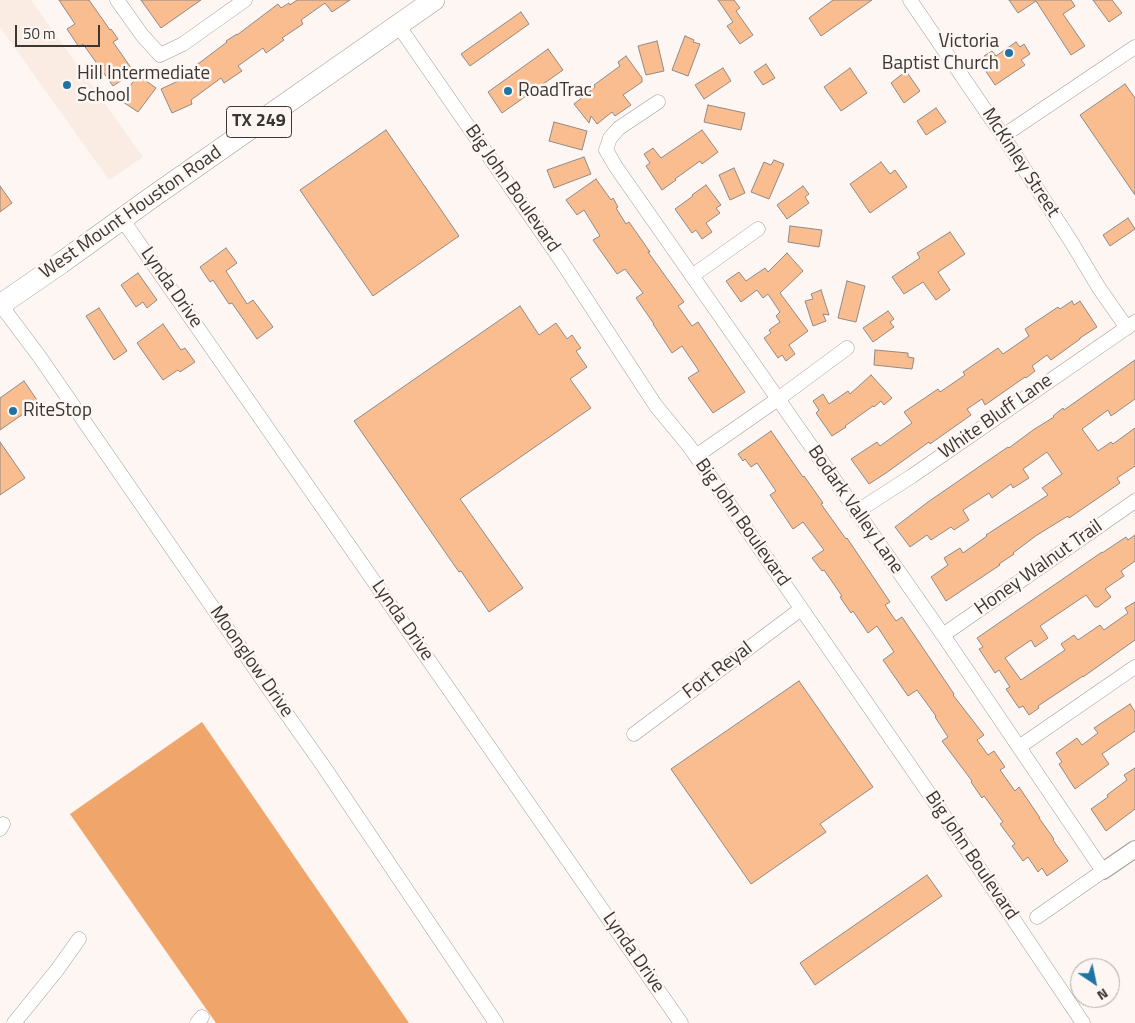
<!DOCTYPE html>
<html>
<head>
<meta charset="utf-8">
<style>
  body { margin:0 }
  #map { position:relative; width:1135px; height:1023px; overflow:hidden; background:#fdf6f2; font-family:"Titillium Web",sans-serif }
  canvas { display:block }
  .north { position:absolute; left:1070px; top:958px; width:50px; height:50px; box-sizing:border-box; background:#fdf6f2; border:1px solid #afa9a6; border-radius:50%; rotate:146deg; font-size:14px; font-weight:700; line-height:20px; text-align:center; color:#393634 }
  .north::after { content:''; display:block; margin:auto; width:18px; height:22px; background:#1d74a4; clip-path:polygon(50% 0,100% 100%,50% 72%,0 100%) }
  .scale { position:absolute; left:15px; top:25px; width:85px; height:22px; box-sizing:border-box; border:2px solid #393634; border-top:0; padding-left:6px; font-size:15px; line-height:18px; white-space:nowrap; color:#393634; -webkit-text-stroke:4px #fdf6f2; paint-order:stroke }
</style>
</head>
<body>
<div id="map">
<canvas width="1135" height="1023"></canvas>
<div class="north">N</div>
<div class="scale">50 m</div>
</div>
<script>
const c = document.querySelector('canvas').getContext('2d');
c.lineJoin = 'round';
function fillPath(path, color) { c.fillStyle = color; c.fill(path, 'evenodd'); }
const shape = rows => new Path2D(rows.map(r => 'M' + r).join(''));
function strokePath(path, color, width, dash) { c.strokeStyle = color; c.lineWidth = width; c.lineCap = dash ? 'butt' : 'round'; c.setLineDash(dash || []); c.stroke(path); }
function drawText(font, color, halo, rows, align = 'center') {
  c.font = font + ' "Titillium Web",sans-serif'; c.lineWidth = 5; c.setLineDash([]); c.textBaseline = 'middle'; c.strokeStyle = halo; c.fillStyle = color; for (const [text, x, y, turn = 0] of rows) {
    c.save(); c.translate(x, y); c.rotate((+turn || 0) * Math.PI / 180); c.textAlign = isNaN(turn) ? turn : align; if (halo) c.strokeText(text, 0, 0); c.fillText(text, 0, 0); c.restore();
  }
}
fillPath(shape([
  [0,0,31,0,143,157,109,180,0,27]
]), '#faece2');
fillPath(shape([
  [202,722,409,1023,216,1023,70,814]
]), '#f0a56a');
const building = shape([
  [59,0,89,0,110,30,111,29,118,39,113,42,134,72,113,86,83,44,79,47,67,29,75,24,59,0],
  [141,0,201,0,161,28,141,0],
  [297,0,350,0,332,12,325,3,301,20,303,24,282,38,284,40,266,53,263,48,238,66,242,71,224,83,221,78,191,100,192,104,172,113,161,89,193,74,190,70,227,42,226,41,237,34,237,35,278,4,281,8,289,3,290,5,297,0],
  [718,0,734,0,740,8,736,11,753,35,740,44,727,26,733,22,718,0],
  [833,0,872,0,821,36,809,18,833,0],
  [1009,0,1071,0,1075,6,1063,14,1085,46,1071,55,1036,1,1018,13,1009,0],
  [1093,0,1112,0,1122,13,1109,22,1093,0],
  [521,12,529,24,470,66,461,54,521,12],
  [685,36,694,40,693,42,700,44,688,76,672,70,685,36],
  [657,41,664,71,646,75,638,46,657,41],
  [1016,42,1020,47,1024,44,1030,54,1021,60,1025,65,995,85,985,70,991,66,984,56,992,51,996,56,1016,42],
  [548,49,563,70,502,113,488,92,548,49],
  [626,56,642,78,642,82,623,95,631,105,615,116,612,112,597,124,591,116,589,123,574,104,595,87,594,85,620,66,618,62,626,56],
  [766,64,775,78,763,85,754,72,766,64],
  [723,68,731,81,704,99,695,85,723,68],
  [850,68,867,93,841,111,824,87,850,68],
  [906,71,920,91,904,103,891,83,906,71],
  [138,75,156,88,138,112,120,100,138,75],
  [1125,84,1135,98,1135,195,1080,115,1125,84],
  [708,105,745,113,741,130,704,122,708,105],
  [936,108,946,122,926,135,917,121,936,108],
  [554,122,587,131,582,150,549,141,554,122],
  [386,130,459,236,373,296,300,190,386,130],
  [702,130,718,152,702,164,700,161,675,179,676,180,662,190,646,166,650,163,644,154,653,148,661,158,702,130],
  [584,157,591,174,554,188,547,170,584,157],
  [774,160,784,164,769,199,751,192,764,162,771,165,774,160],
  [881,162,890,174,895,170,907,187,870,213,850,184,881,162],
  [734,168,745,193,730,200,719,175,734,168],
  [596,179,611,200,613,198,618,207,616,208,626,224,629,222,650,252,648,252,684,302,678,306,692,326,698,322,745,392,713,413,688,378,699,371,682,346,672,353,653,324,654,324,636,298,643,293,625,269,617,274,593,240,600,236,584,210,577,215,566,200,596,179],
  [706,185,721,205,716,208,720,213,706,223,712,232,702,239,696,230,692,233,675,209,693,196,692,195,706,185],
  [0,186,12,203,0,212,0,186],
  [803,186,809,194,805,197,809,203,787,219,777,205,803,186],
  [1128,218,1135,229,1110,246,1103,235,1128,218],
  [790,226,822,230,819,247,788,242,790,226],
  [950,232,965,254,938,272,950,290,936,300,923,282,904,294,892,277,920,258,917,253,950,232],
  [226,248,237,263,226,271,247,304,253,300,273,327,257,339,232,303,229,304,213,280,210,282,200,267,226,248],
  [787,253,803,271,780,293,808,331,789,345,795,354,786,361,782,355,778,358,764,338,771,333,769,330,780,322,776,316,780,312,768,294,763,298,757,290,741,302,726,281,739,272,746,281,765,268,768,272,787,253],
  [138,273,157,300,147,308,143,302,136,307,121,285,138,273],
  [847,281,865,286,856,322,838,318,847,281],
  [821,290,829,315,823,314,826,321,813,326,805,301,813,299,811,294,821,290],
  [1072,301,1074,305,1080,301,1097,327,1080,338,1080,339,1051,360,1047,355,1032,366,1035,371,1026,378,1025,377,985,405,982,399,967,409,971,415,930,444,929,442,886,473,869,484,851,459,877,442,880,446,912,423,904,412,938,389,940,392,965,375,963,372,998,348,1003,354,1029,336,1025,329,1058,307,1060,309,1072,301],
  [520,306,539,335,556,323,567,339,572,335,581,348,576,351,587,367,570,379,591,408,460,499,523,588,489,612,461,571,459,572,354,421,520,306],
  [99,308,127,351,114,360,86,316,99,308],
  [888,311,894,319,890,322,894,327,873,342,863,328,888,311],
  [163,324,181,350,185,348,195,362,180,372,178,370,163,380,137,343,163,324],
  [875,350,908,353,908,357,914,358,912,369,874,365,875,350],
  [1135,360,1135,399,1111,416,1108,410,1082,429,1098,451,1111,442,1113,444,1135,428,1135,466,1117,478,1120,483,1069,518,1068,516,1037,535,1013,553,1014,554,999,564,1000,565,946,601,931,577,948,565,944,558,960,548,963,553,987,536,986,535,1048,495,1042,488,1062,474,1047,452,1023,469,1029,478,1013,488,1011,484,992,498,989,493,963,510,969,520,954,530,951,527,931,540,927,535,910,547,895,527,928,502,983,464,1008,447,1009,448,1033,430,1054,417,1053,416,1063,408,1064,410,1135,360],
  [871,375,892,398,884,405,881,401,874,407,873,406,845,426,846,427,832,436,816,413,819,410,813,401,823,394,829,404,848,391,850,394,871,375],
  [24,381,39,403,0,430,0,398,24,381],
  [771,431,803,477,804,476,816,493,823,503,821,504,846,539,847,538,890,602,885,605,896,621,902,617,954,694,953,695,984,735,977,740,988,755,994,751,1005,767,1000,770,1015,791,1019,787,1040,818,1039,818,1054,839,1053,840,1068,861,1047,876,1042,868,1038,872,1028,857,1023,861,1012,846,1015,844,1000,824,1003,822,984,796,982,798,971,782,972,781,942,741,948,737,935,717,936,716,917,690,908,696,883,660,894,652,877,626,868,633,853,611,851,613,840,597,842,596,824,570,822,571,812,558,824,550,803,522,793,529,770,495,776,491,757,463,751,467,745,459,743,461,738,454,771,431],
  [0,442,25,478,0,495,0,442],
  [1135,535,1135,561,1121,571,1124,576,1105,589,1111,597,1098,607,1095,607,1086,595,1040,626,1048,638,1035,647,1031,640,1005,658,1021,680,1065,650,1061,644,1074,635,1078,640,1100,625,1104,630,1128,613,1125,608,1135,602,1135,640,1083,677,1083,676,1038,706,1039,708,1029,715,1023,706,1019,708,1006,689,1010,687,999,670,995,673,979,649,983,647,977,638,1102,552,1102,553,1126,537,1128,540,1135,535],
  [799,681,873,787,820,824,826,832,751,884,671,769,799,681],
  [1130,704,1135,712,1135,731,1102,754,1109,764,1075,789,1059,764,1062,762,1056,753,1077,738,1082,745,1098,733,1094,728,1130,704],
  [1135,768,1135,809,1106,831,1091,809,1108,797,1107,795,1127,780,1124,775,1135,768],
  [927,875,942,896,815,985,800,963,927,875]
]);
fillPath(building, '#fabd8f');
strokePath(building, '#908a86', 1);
const minor = shape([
  [117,0,142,35,160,55,183,44,245,0],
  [910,0,1003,136,1072,243,1099,288,1127,328],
  [398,25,560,259,656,406,689,446,928,792,1083,1023],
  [658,102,619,128,610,138,606,150,616,167,943,635,1103,871,1037,917],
  [1003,136,1135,47],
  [122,219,681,1023],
  [692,276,758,229],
  [0,304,39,356,269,689,324,767,496,1023],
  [696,456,778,399,847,348],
  [856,512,912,476,1135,322],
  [943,635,1135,501],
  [634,734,801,609],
  [1019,747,1135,667],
  [0,829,3,824],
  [14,1023,57,970,79,939],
  [197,1023,202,1017]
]);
const tertiary = shape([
  [1103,871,1135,849]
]);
const primary = shape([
  [0,305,61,263,151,198,434,0]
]);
strokePath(minor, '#a29c97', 15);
strokePath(tertiary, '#a29c97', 18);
strokePath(primary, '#a29c97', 22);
strokePath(minor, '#fff', 14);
strokePath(tertiary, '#fff', 16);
strokePath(primary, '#fff', 21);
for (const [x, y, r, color] of [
  [1009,53,5,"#1d74a4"],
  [67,85,5,"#1d74a4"],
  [508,91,5,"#1d74a4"],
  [13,411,5,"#1d74a4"]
]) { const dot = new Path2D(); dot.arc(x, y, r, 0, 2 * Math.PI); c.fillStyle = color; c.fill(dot); strokePath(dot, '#fdf6f2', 2); }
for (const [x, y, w] of [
  [259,122,65]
]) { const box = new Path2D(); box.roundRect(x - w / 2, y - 15.5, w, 31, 4); c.fillStyle = '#fdf6f2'; c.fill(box); strokePath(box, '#393634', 1); }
drawText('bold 18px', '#393634', null, [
  ["TX 249",259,122]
]);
drawText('19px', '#393634', '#fdf6f2', [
  ["Victoria",999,42,"right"],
  ["Baptist Church",999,64,"right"],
  ["Hill Intermediate",77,74],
  ["School",77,96],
  ["RoadTrac",518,91],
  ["RiteStop",23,411]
], 'left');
drawText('19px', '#393634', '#fdf6f2', [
  ["McKinley Street",1020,163,57],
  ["Big John Boulevard",512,189,55],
  ["West Mount Houston Road",131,213,-35],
  ["Lynda Drive",171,288,55],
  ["White Bluff Lane",996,417,-35],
  ["Bodark Valley Lane",855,510,55],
  ["Big John Boulevard",742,523,55],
  ["Honey Walnut Trail",1039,568,-35],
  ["Lynda Drive",402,621,55],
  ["Moonglow Drive",251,662,55],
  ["Fort Reyal",718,671,-37],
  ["Big John Boulevard",971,856,56],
  ["Lynda Drive",633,953,55]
]);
</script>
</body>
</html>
